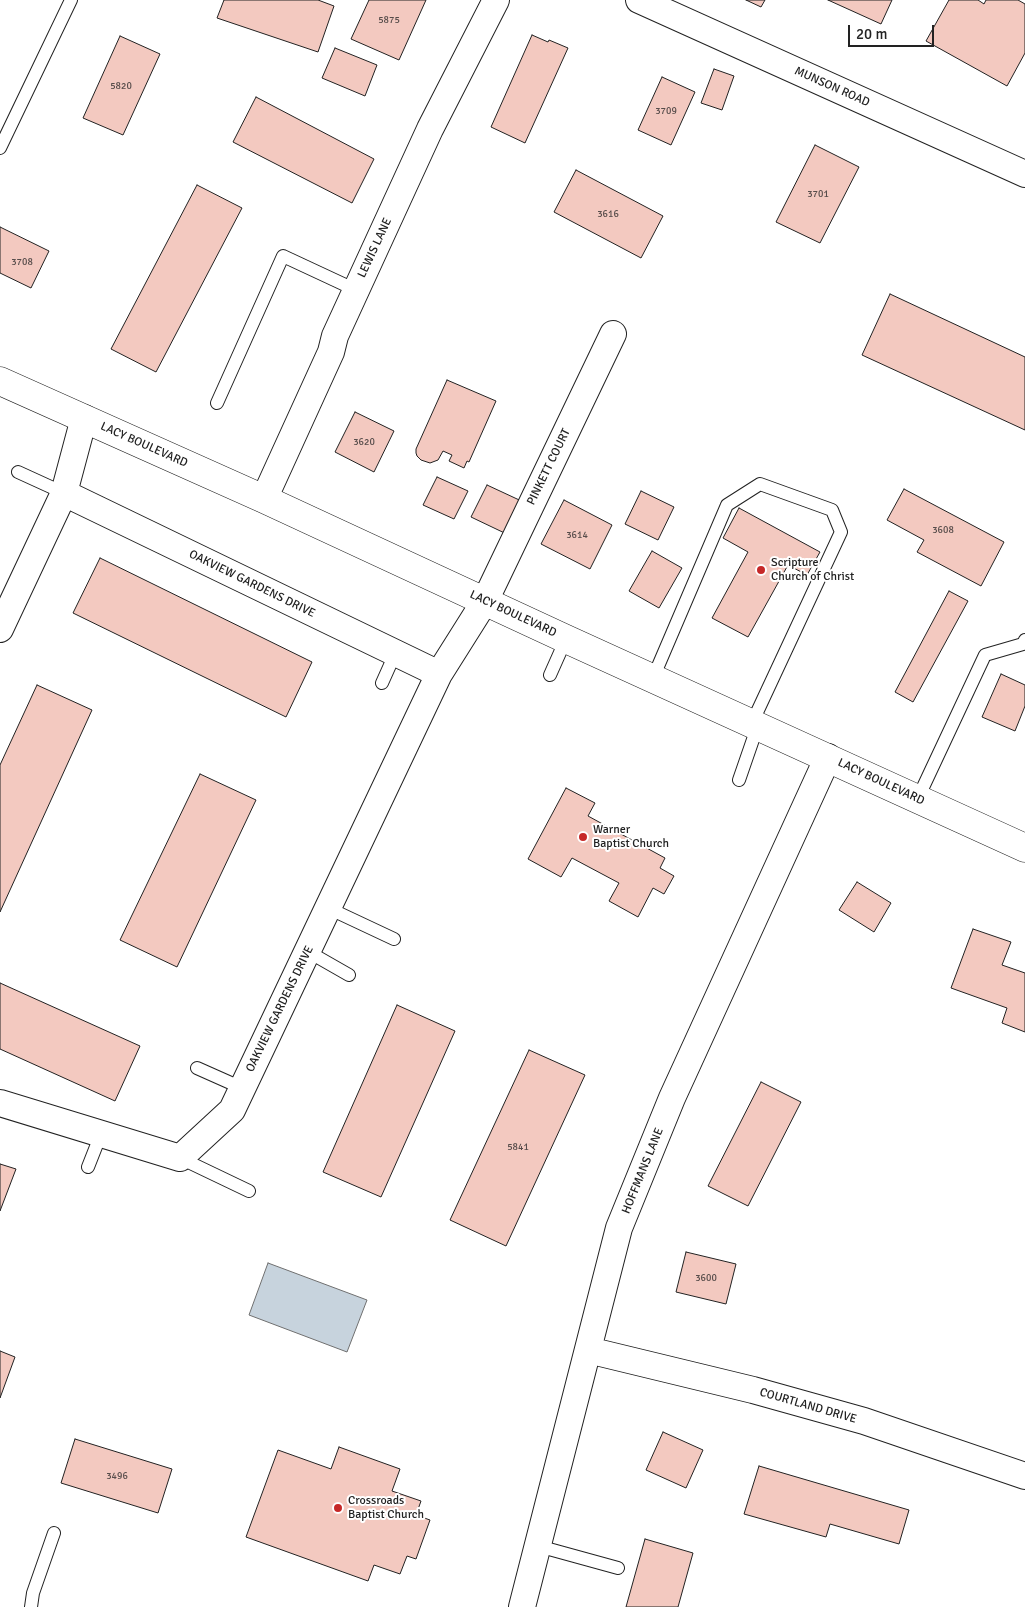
<!DOCTYPE html>
<html>
<head>
<meta charset="utf-8">
<style>
  body { margin:0 }
  #map { position:relative; width:1025px; height:1607px; overflow:hidden; background:#fff; font-family:Signika,sans-serif }
  canvas { display:block }
  .scale { position:absolute; left:848px; top:25px; width:86px; height:22px; box-sizing:border-box; border:2px solid #222; border-top:0; padding-left:6px; font-size:15px; line-height:18px; white-space:nowrap; color:#222; -webkit-text-stroke:4px #fff; paint-order:stroke }
</style>
</head>
<body>
<div id="map">
<canvas width="1025" height="1607"></canvas>
<div class="scale">20 m</div>
</div>
<script>
const c = document.querySelector('canvas').getContext('2d');
c.lineJoin = 'round';
function fillPath(path, color) { c.fillStyle = color; c.fill(path, 'evenodd'); }
const shape = rows => new Path2D(rows.map(r => 'M' + r).join(''));
function strokePath(path, color, width, dash) { c.strokeStyle = color; c.lineWidth = width; c.lineCap = dash ? 'butt' : 'round'; c.setLineDash(dash || []); c.stroke(path); }
function drawText(font, color, halo, rows, align = 'center') {
  c.font = font + ' Signika,sans-serif'; c.lineWidth = 4; c.setLineDash([]); c.textBaseline = 'middle'; c.strokeStyle = halo; c.fillStyle = color; for (const [text, x, y, turn = 0] of rows) {
    c.save(); c.translate(x, y); c.rotate((+turn || 0) * Math.PI / 180); c.textAlign = isNaN(turn) ? turn : align; if (halo) c.strokeText(text, 0, 0); c.fillText(text, 0, 0); c.restore();
  }
}
const water = shape([
  [268,1263,367,1300,347,1352,249,1315,268,1263]
]);
fillPath(water, '#c7d3dd');
strokePath(water, '#6f6f6f', 1);
const building = shape([
  [224,0,318,0,334,6,318,52,217,18,224,0],
  [369,0,426,0,399,60,351,39,369,0],
  [746,0,765,0,761,7,746,0],
  [828,0,892,0,881,24,828,0],
  [949,0,978,0,984,4,986,0,1018,0,1025,4,1025,53,1007,86,926,41,949,0],
  [532,35,548,42,549,40,568,48,525,143,491,127,532,35],
  [120,36,160,54,123,135,83,118,120,36],
  [335,48,377,65,365,96,322,78,335,48],
  [714,69,734,76,722,110,701,103,714,69],
  [662,77,695,92,671,145,638,130,662,77],
  [256,97,374,159,352,203,233,142,256,97],
  [815,145,859,167,820,243,776,222,815,145],
  [576,170,663,216,641,258,554,212,576,170],
  [197,185,242,208,156,372,111,349,197,185],
  [0,227,49,251,31,288,0,273,0,227],
  [890,294,1025,357,1025,430,862,355,890,294],
  [447,380,496,401,469,462,467,461,464,468,449,461,452,455,443,451,438,460,430,463,421,460,417,456,416,453,416,449,447,380],
  [355,412,394,431,374,472,335,452,355,412],
  [437,477,468,491,454,519,423,505,437,477],
  [487,485,530,505,515,538,471,517,487,485],
  [904,489,1004,542,981,586,917,552,924,540,887,520,904,489],
  [641,491,674,507,658,540,625,524,641,491],
  [564,500,612,525,590,569,541,544,564,500],
  [739,508,820,552,807,575,788,565,748,637,712,618,748,552,723,538,739,508],
  [652,551,682,568,659,608,629,591,652,551],
  [100,558,312,662,286,717,73,613,100,558],
  [949,591,968,601,913,702,895,692,949,591],
  [1001,674,1025,685,1025,706,1015,731,982,717,1001,674],
  [37,685,92,710,0,912,0,765,37,685],
  [200,774,256,800,177,967,120,940,200,774],
  [566,788,595,803,588,816,665,858,660,868,674,876,664,894,653,888,638,917,609,901,619,883,572,858,561,877,528,859,566,788],
  [857,882,891,903,874,932,839,910,857,882],
  [973,929,1011,942,1002,965,1025,973,1025,1032,1002,1023,1007,1008,951,988,973,929],
  [0,983,140,1046,115,1101,0,1049,0,983],
  [397,1005,455,1031,381,1197,323,1172,397,1005],
  [529,1050,585,1075,506,1246,450,1220,529,1050],
  [761,1082,801,1102,748,1206,708,1186,761,1082],
  [0,1164,16,1169,0,1211,0,1164],
  [686,1252,736,1264,726,1304,676,1292,686,1252],
  [0,1351,15,1357,0,1398,0,1351],
  [663,1432,703,1450,686,1488,646,1470,663,1432],
  [75,1439,172,1469,158,1513,61,1483,75,1439],
  [339,1447,400,1469,392,1491,421,1501,416,1515,430,1520,416,1559,407,1556,400,1574,374,1565,368,1581,246,1537,278,1450,331,1469,339,1447],
  [759,1466,909,1510,899,1544,830,1524,826,1537,744,1514,759,1466],
  [645,1539,693,1553,678,1607,626,1607,645,1539]
]);
fillPath(building, '#f3c9c0');
strokePath(building, '#222', 1);
const service = shape([
  [0,148,71,0],
  [217,403,283,256,356,290],
  [18,472,64,493],
  [550,675,566,639],
  [653,678,727,505,760,484,832,510,841,532,752,723],
  [382,683,395,654],
  [739,780,758,725],
  [918,798,985,655,1023,644,1025,640],
  [328,908,394,939],
  [307,951,349,975],
  [197,1068,242,1088],
  [180,1158,249,1191],
  [88,1167,101,1134],
  [538,1546,618,1568],
  [31,1607,33,1593,54,1533]
]);
const minor = shape([
  [639,0,1025,174],
  [64,493,439,674],
  [264,499,331,352,335,336,430,129,496,0],
  [0,629,64,493,84,418],
  [0,1103,180,1158,232,1110,439,674,485,601,613,334],
  [588,1350,753,1390,864,1421,1025,1476],
  [522,1607,619,1228,672,1098,828,757]
]);
const tertiary = shape([
  [0,381,264,499,566,639,1025,848]
]);
strokePath(service, '#222', 14);
strokePath(minor, '#222', 28);
strokePath(tertiary, '#222', 29);
strokePath(service, '#fff', 12);
strokePath(minor, '#fff', 26);
strokePath(tertiary, '#fff', 28);
for (const [x, y, r, color] of [
  [761,570,5,"#c62828"],
  [583,837,5,"#c62828"],
  [338,1508,5,"#c62828"]
]) { const dot = new Path2D(); dot.arc(x, y, r, 0, 2 * Math.PI); c.fillStyle = color; c.fill(dot); strokePath(dot, '#fff', 2); }
drawText('10px', '#564c4a', null, [
  ["5875",389,20],
  ["5820",121,86],
  ["3709",666,111],
  ["3701",818,194],
  ["3616",608,214],
  ["3708",22,262],
  ["3620",364,442],
  ["3608",943,530],
  ["3614",577,535],
  ["5841",518,1147],
  ["3600",706,1278],
  ["3496",117,1476]
]);
drawText('12px', '#222', '#fff', [
  ["MUNSON ROAD",832,87,24],
  ["LEWIS LANE",375,248,-65],
  ["LACY BOULEVARD",144,445,24],
  ["PINKETT COURT",549,467,-64],
  ["OAKVIEW GARDENS DRIVE",252,584,26],
  ["LACY BOULEVARD",513,614,25],
  ["LACY BOULEVARD",881,782,25],
  ["OAKVIEW GARDENS DRIVE",280,1009,-64],
  ["HOFFMANS LANE",643,1171,-68],
  ["COURTLAND DRIVE",808,1406,16]
]);
drawText('12px', '#222', '#fff', [
  ["Scripture",771,563],
  ["Church of Christ",771,577],
  ["Warner",593,830],
  ["Baptist Church",593,844],
  ["Crossroads",348,1501],
  ["Baptist Church",348,1515]
], 'left');
</script>
</body>
</html>
